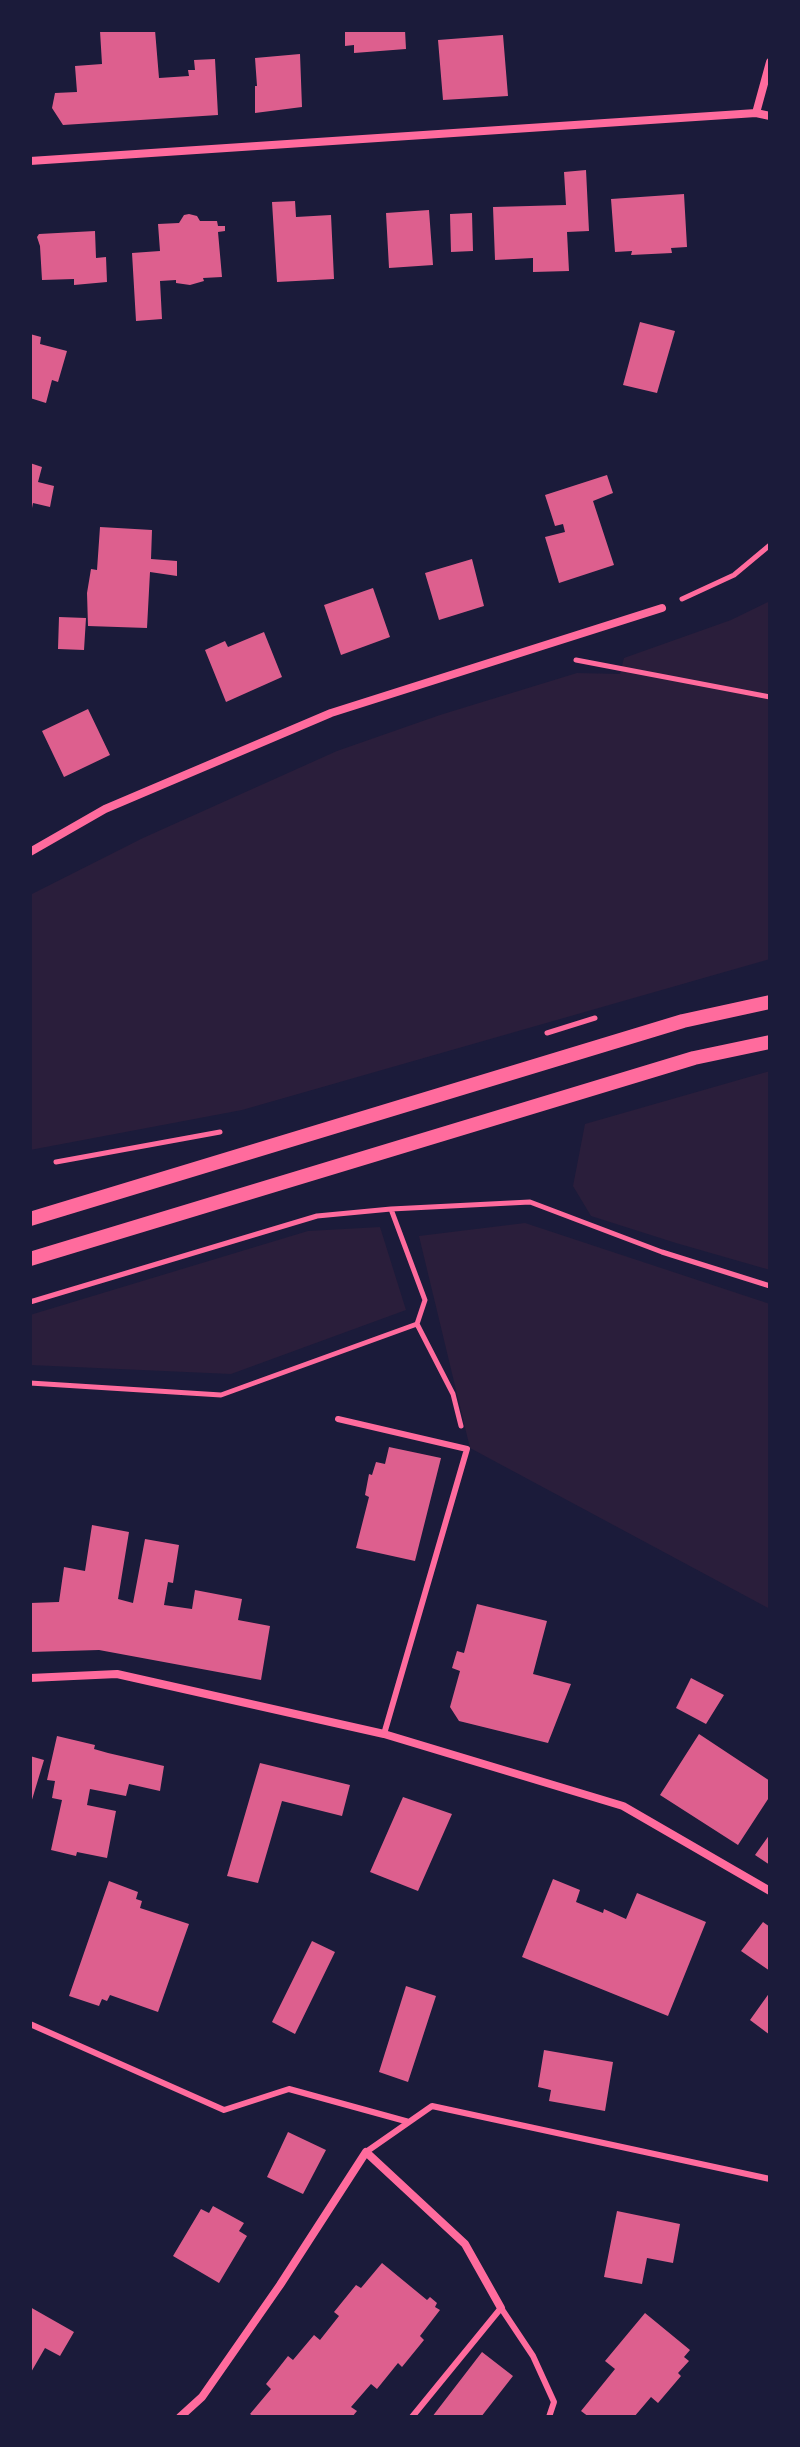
<!DOCTYPE html>
<html>
<head>
<meta charset="utf-8">
<style>
  body { margin:0 }
  #map { position:relative; width:800px; height:2447px; overflow:hidden; background:#1b1b3a; font-family:"Source Sans 3",sans-serif }
  canvas { display:block }
  .frame { position:absolute; inset:0; border:32px solid #1b1b3a; pointer-events:none }
</style>
</head>
<body>
<div id="map">
<canvas width="800" height="2447"></canvas>
<div class="frame"></div>
</div>
<script>
const c = document.querySelector('canvas').getContext('2d');
c.lineJoin = 'round';
function fillPath(path, color) { c.fillStyle = color; c.fill(path, 'evenodd'); }
const shape = rows => new Path2D(rows.map(r => 'M' + r).join(''));
function strokePath(path, color, width, dash) { c.strokeStyle = color; c.lineWidth = width; c.lineCap = dash ? 'butt' : 'round'; c.setLineDash(dash || []); c.stroke(path); }
fillPath(shape([
  [770,601,770,959,242,1110,30,1150,30,895,143,838,337,751,440,715,577,673,620,674,624,658,731,620],
  [770,1071,770,1270,676,1243,591,1216,573,1186,585,1124],
  [525,1223,770,1304,770,1609,470,1448,419,1236],
  [380,1227,406,1310,231,1374,30,1365,30,1315,308,1231]
]), '#2a1e3b');
fillPath(shape([
  [155,30,159,78,189,76,188,70,195,70,194,60,215,59,218,115,63,125,52,108,55,93,77,92,75,66,102,64,100,31],
  [345,30,405,30,406,49,354,53,354,45,345,46],
  [503,35,508,96,443,100,438,40],
  [300,54,302,107,255,113,255,86,257,86,255,58],
  [586,170,589,231,567,232,569,271,533,272,533,258,495,260,493,207,566,205,564,172],
  [684,194,687,247,671,248,672,253,631,255,632,251,615,252,611,199],
  [295,201,296,217,331,215,334,279,277,282,272,202],
  [429,210,433,265,389,268,386,213],
  [472,213,473,251,451,252,450,214],
  [189,214,197,216,200,221,217,221,218,226,225,226,225,231,218,232,222,277,203,278,204,281,190,285,176,283,176,280,160,281,162,319,136,321,132,253,160,251,158,224,179,223,184,215],
  [95,231,96,258,106,257,107,282,74,285,74,279,42,280,40,246,37,237,39,234],
  [640,322,675,331,657,393,623,385],
  [30,334,41,337,40,344,67,351,58,382,52,380,46,403,30,398],
  [30,463,42,467,38,482,54,486,50,507,33,503,32,508,30,508],
  [607,475,613,493,593,501,614,565,559,583,545,537,565,532,563,524,555,526,545,495],
  [100,527,152,530,151,559,177,561,177,576,150,572,147,628,88,626,87,593,91,569,97,570],
  [472,559,484,606,439,620,425,573],
  [373,588,390,637,341,655,324,605],
  [59,617,86,618,84,650,58,649],
  [264,632,282,677,226,702,205,650,225,641,228,647],
  [88,709,110,755,64,777,42,731],
  [389,1447,441,1458,415,1561,356,1548,369,1497,365,1495,369,1474,372,1475,376,1462,385,1464],
  [92,1525,129,1532,118,1599,133,1603,145,1539,179,1545,173,1583,168,1582,164,1605,192,1609,195,1590,242,1599,238,1620,270,1626,261,1680,99,1650,30,1652,30,1603,59,1602,64,1567,85,1571],
  [477,1604,547,1621,533,1674,571,1684,548,1743,459,1721,450,1707,460,1671,452,1668,457,1651,464,1653],
  [691,1678,724,1695,706,1724,676,1708],
  [699,1734,770,1781,770,1796,738,1845,660,1795],
  [57,1736,95,1745,94,1749,108,1753,164,1766,160,1791,129,1784,126,1796,90,1789,87,1805,116,1811,107,1858,77,1852,76,1856,51,1850,62,1800,52,1798,55,1781,47,1780],
  [30,1756,44,1760,31,1803,30,1803],
  [260,1763,350,1785,342,1816,282,1801,258,1883,227,1876],
  [403,1797,452,1814,418,1891,370,1872],
  [770,1834,770,1865,755,1855],
  [553,1879,580,1890,576,1902,603,1913,604,1909,626,1919,637,1893,706,1922,668,2016,522,1957],
  [109,1881,138,1892,136,1899,142,1901,140,1908,189,1924,158,2012,110,1995,107,2001,102,1999,99,2006,69,1996],
  [763,1922,770,1927,770,1971,741,1951],
  [312,1941,335,1952,295,2034,272,2022],
  [406,1986,436,1996,408,2082,379,2072],
  [770,1992,770,2035,750,2020],
  [544,2050,613,2062,605,2111,549,2101,551,2090,538,2087],
  [288,2132,326,2150,303,2194,267,2177],
  [213,2206,244,2223,239,2231,247,2236,219,2283,173,2256,201,2209,209,2213],
  [617,2211,680,2224,673,2263,647,2258,642,2284,604,2277],
  [382,2263,427,2300,430,2297,437,2303,435,2307,440,2310,420,2336,424,2340,402,2367,398,2363,377,2389,371,2384,351,2407,357,2411,352,2417,254,2417,250,2414,271,2389,266,2384,288,2356,293,2360,314,2335,320,2340,339,2316,334,2312,356,2285,361,2288],
  [30,2307,74,2332,60,2356,45,2348,30,2374],
  [645,2313,690,2350,684,2357,689,2361,678,2373,681,2376,658,2403,651,2397,634,2417,589,2417,581,2411,615,2369,605,2361],
  [482,2352,513,2376,481,2417,432,2417]
]), '#dd5f8e');
strokePath(shape([
  [682,599,734,575,770,545],
  [576,660,770,697],
  [547,1033,595,1018],
  [56,1162,220,1132],
  [391,1209,530,1202,662,1252,770,1286],
  [30,1302,317,1216,391,1209,425,1300,417,1324],
  [30,1383,221,1395,417,1324,453,1394,461,1426]
]), '#ff6b9d', 5);
strokePath(shape([
  [338,1419,467,1449,384,1734],
  [30,2024,224,2110,289,2089,409,2122],
  [366,2152,432,2106,770,2179],
  [412,2417,501,2308,533,2356,554,2402,549,2417]
]), '#ff6b9d', 6);
strokePath(shape([
  [756,113,770,62],
  [30,161,756,113,770,116],
  [30,852,105,809,331,713,662,608],
  [30,1678,117,1674,384,1734,623,1806,770,1891],
  [180,2417,202,2397,280,2285,366,2152,465,2244,501,2308]
]), '#ff6b9d', 8);
strokePath(shape([
  [30,1219,683,1021,770,1002],
  [30,1259,694,1058,770,1042]
]), '#ff6b9d', 14);
</script>
</body>
</html>
